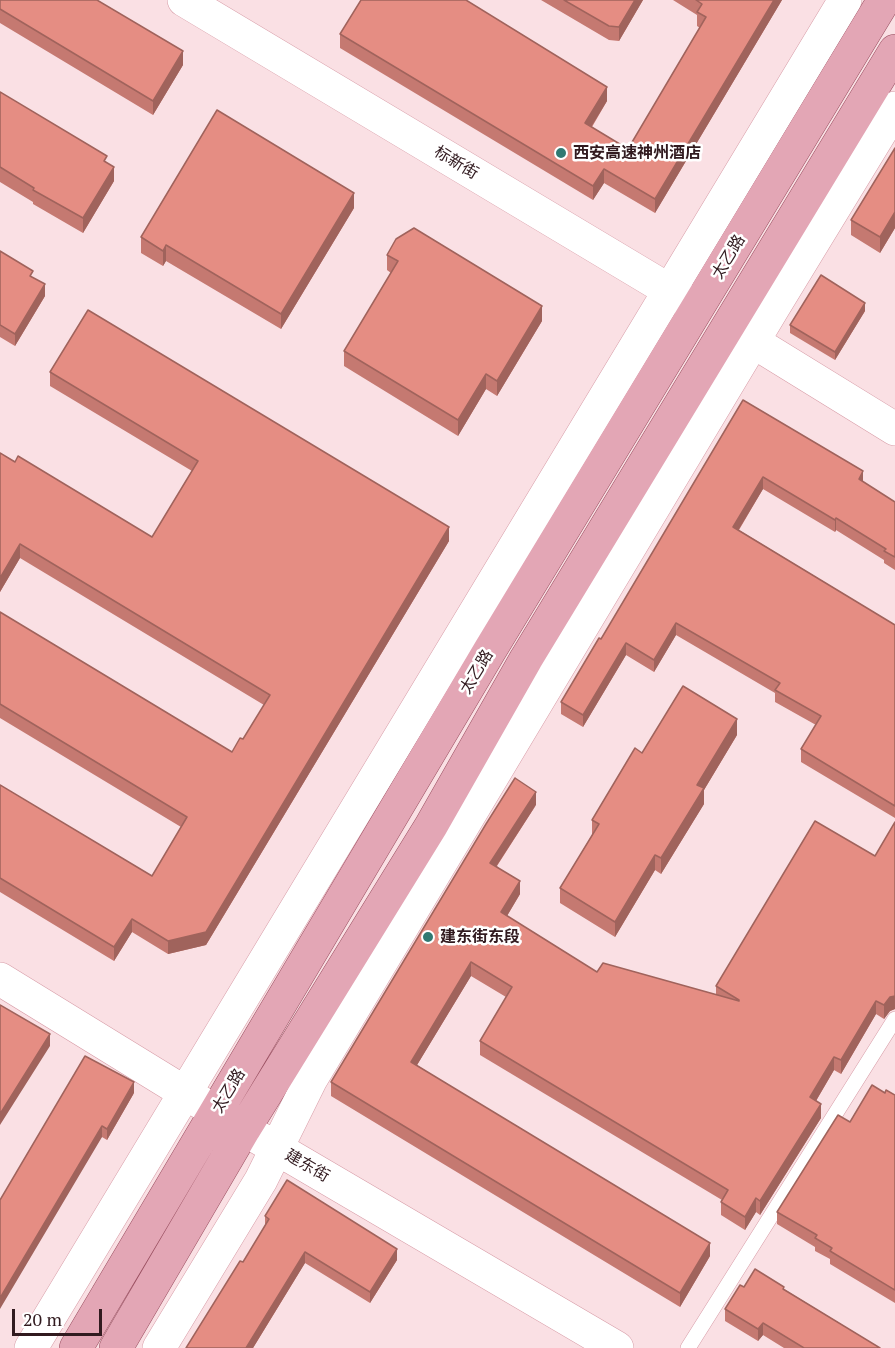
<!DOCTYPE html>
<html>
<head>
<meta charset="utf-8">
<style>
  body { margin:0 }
  #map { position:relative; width:895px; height:1348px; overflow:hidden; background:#fae0e4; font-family:"PT Serif",serif }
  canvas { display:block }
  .scale { position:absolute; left:12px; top:1309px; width:90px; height:27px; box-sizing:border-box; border:3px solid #311a1f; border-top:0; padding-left:8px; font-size:18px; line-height:21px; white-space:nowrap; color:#311a1f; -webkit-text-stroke:4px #fff; paint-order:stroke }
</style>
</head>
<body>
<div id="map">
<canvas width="895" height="1348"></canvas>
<div class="scale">20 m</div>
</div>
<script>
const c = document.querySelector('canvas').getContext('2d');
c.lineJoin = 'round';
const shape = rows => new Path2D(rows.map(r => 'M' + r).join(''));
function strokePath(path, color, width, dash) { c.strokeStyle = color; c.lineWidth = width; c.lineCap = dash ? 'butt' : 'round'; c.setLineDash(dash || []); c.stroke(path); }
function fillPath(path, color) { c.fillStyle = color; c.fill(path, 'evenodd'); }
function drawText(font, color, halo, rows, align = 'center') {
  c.font = font + ' "PT Serif","Noto Sans SC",serif'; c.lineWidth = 5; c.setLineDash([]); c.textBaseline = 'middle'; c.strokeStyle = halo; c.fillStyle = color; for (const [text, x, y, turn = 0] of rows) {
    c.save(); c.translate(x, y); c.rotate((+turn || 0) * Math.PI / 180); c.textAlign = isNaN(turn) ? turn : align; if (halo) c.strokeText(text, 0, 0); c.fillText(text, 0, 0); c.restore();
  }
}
const lane = shape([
  [688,1348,895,1019]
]);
const secondary = shape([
  [184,0,687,301],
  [736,331,895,429],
  [0,979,205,1105],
  [259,1138,617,1348],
  [31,1348,845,0],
  [159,1348,261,1180,311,1079,773,308,895,108]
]);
const primary = shape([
  [76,1348,490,650,884,0],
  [116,1348,244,1129,431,826,526,659,895,51]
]);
strokePath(lane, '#d79ca7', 16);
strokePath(secondary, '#d79ca7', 34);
strokePath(primary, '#994f60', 34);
strokePath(lane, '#fff', 15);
strokePath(secondary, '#fff', 33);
strokePath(primary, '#e3a6b5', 33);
fillPath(shape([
  [0,0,183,65,153,115,0,23],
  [541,0,643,0,619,41,609,40],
  [673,0,782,0,655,213,604,183,593,200,340,48,340,34,607,101,592,127,628,149,700,28,697,26,697,15],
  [0,92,107,163,114,181,83,233,33,204,33,202,0,182],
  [895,148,895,228,880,253,851,235,851,220],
  [354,208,281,329,166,261,163,266,141,253,141,237],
  [0,251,33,278,45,296,15,346,0,337],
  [387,255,542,321,497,396,486,389,458,436,344,366,344,351,391,273,387,270],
  [865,311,835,360,790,333,790,325],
  [50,372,449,541,206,945,168,954,132,932,114,961,0,892,0,785,152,876,181,827,0,718,0,612,232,752,243,739,264,705,20,558,0,592,0,453,152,537,192,471,50,386],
  [743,400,863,482,895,502,895,570,884,563,884,560,836,530,835,532,763,489,739,530,895,625,895,818,801,762,801,749,816,725,775,702,775,693,676,635,654,672,626,655,583,727,561,714,561,702,601,639],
  [737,735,704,790,704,804,661,874,655,870,615,937,560,903,560,888,592,835,592,820,642,753],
  [536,805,497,866,520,894,507,916,597,972,716,995,716,986,875,856,895,822,895,1009,890,1011,884,1019,876,1014,841,1074,834,1070,816,1101,821,1118,760,1215,756,1212,745,1230,721,1215,721,1202,722,1200,480,1055,480,1041,506,997,471,976,417,1065,710,1256,680,1307,331,1096,331,1082],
  [134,1093,107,1140,102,1137,0,1200],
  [885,1093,895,1095,895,1303,830,1264,830,1259,815,1251,815,1247,777,1224,777,1212,850,1122],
  [265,1216,397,1260,370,1303,305,1263,253,1348,186,1348,243,1262,265,1226],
  [744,1287,784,1289,880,1348,784,1348,763,1335,758,1341,725,1321,725,1309]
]), '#c57971');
fillPath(shape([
  [635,0,643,0,619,41,619,27],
  [774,0,782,0,655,213,655,199],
  [183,51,183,65,153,115,153,101],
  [607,87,607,101,585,137,585,123],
  [114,167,114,181,83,233,83,218],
  [604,169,604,183,593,200,593,186],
  [354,193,354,208,281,329,281,314],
  [895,212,895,228,880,253,880,237],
  [166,245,166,261,163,266,163,251],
  [45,284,45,296,15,346,15,334],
  [865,303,865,311,835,360,835,352],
  [542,306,542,321,497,396,497,381],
  [486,374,486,389,458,436,458,420],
  [863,471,863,483,859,479],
  [763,477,763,489,733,539,733,527],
  [836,518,836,530,835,532,835,520],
  [449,527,449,541,206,945,168,954,168,941],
  [20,544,20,558,0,592,0,578],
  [676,623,676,635,654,672,654,660],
  [626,643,626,655,583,727,583,715],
  [737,719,737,735,704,790,704,804,661,874,661,858,697,785],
  [536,792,536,805,490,876,490,863],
  [655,855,655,870,615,937,615,922],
  [520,881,520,894,501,926,501,912],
  [132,919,132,932,114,961,114,947],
  [471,962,471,976,411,1075,411,1062],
  [895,996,895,1009,890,1011,884,1019,884,1005,890,997],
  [876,1001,876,1014,841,1074,841,1060],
  [50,1034,50,1046,0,1125,0,1114],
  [834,1057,834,1070,810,1111,810,1097],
  [134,1082,134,1093,107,1140,107,1129],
  [821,1104,821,1118,760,1215,760,1201],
  [102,1126,102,1137,0,1309,0,1298],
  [756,1198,756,1212,745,1230,745,1217],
  [710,1243,710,1256,680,1307,680,1293],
  [397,1249,397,1260,370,1303,370,1292],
  [305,1252,305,1263,253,1348,246,1348],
  [763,1323,763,1335,758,1341,758,1329]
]), '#a0635c');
const building = shape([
  [0,0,97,0,183,51,153,101,0,9,0,0],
  [361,0,466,0,607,87,585,123,628,149,706,17,697,12,702,4,696,0,774,0,655,199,604,169,593,186,340,34,361,0],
  [564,0,635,0,619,27,609,26,564,0],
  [0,92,107,156,104,161,114,167,83,218,33,190,34,188,0,167,0,92],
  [217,110,354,193,281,314,166,245,163,251,141,237,217,110],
  [895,148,895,212,880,237,851,220,895,148],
  [414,228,542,306,497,381,486,374,458,420,344,351,398,261,387,255,396,239,414,228],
  [0,251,33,271,30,276,45,284,15,334,0,325,0,251],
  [821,275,865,303,835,352,790,325,821,275],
  [88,310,449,527,206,932,168,941,132,919,114,947,0,878,0,785,152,876,187,817,0,704,0,612,232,752,240,738,243,739,270,695,20,544,0,578,0,453,15,462,18,456,152,537,198,461,50,372,88,310],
  [743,400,863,471,859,479,895,502,895,557,884,551,886,549,836,518,835,520,763,477,733,527,895,625,895,806,801,749,821,716,775,690,780,683,676,623,654,660,626,643,583,715,561,702,599,638,601,639,743,400],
  [683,686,737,719,697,785,704,788,661,858,655,855,615,922,560,888,599,824,592,820,635,748,642,753,683,686],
  [515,778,536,792,490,863,520,881,501,912,597,972,603,963,739,1001,739,1000,716,986,815,821,875,856,895,822,895,996,890,997,884,1005,876,1001,841,1060,834,1057,810,1097,821,1104,760,1201,756,1198,745,1217,721,1202,728,1190,480,1041,512,987,471,962,411,1062,710,1243,680,1293,331,1082,486,824,515,778],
  [0,1005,50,1034,0,1114,0,1005],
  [85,1056,134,1082,107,1129,102,1126,0,1298,0,1200,85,1056],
  [872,1085,885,1093,886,1090,895,1095,895,1290,830,1251,832,1248,815,1238,817,1235,777,1212,838,1115,850,1122,872,1085],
  [287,1180,397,1249,370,1292,305,1252,246,1348,186,1348,240,1261,243,1262,269,1219,265,1216,287,1180],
  [755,1269,784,1287,783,1289,880,1348,804,1348,763,1323,758,1329,725,1309,740,1285,744,1287,755,1269]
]);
fillPath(building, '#e58d83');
strokePath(building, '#a0635c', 1.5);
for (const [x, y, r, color] of [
  [561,153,6,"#317972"],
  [428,937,6,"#317972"]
]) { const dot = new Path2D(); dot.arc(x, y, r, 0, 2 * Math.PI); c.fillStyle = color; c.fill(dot); strokePath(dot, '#fff', 2); }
drawText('bold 16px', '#311a1f', '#fff', [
  ["西安高速神州酒店",573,153],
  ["建东街东段",440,937]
], 'left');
drawText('16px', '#311a1f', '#fff', [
  ["标新街",456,163,31],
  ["太乙路",729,257,-59],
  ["太乙路",477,672,-59],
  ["太乙路",229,1091,-59],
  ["建东街",307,1166,30]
]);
</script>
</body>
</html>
